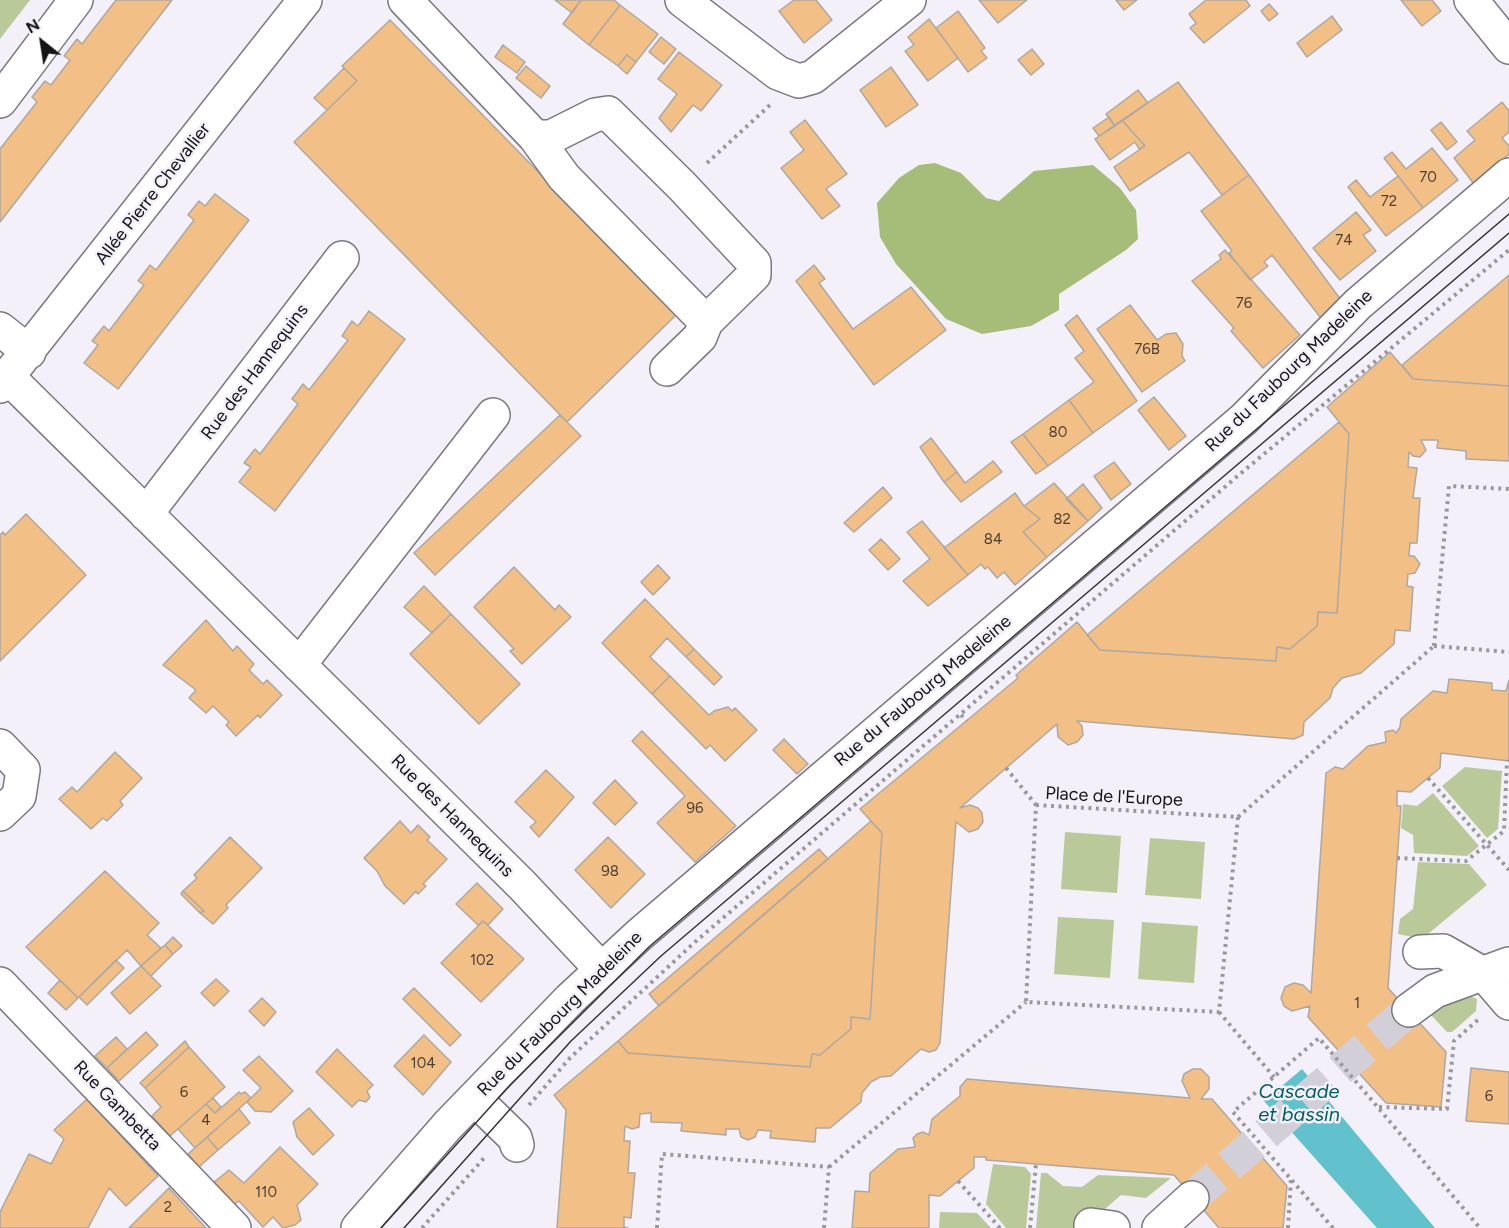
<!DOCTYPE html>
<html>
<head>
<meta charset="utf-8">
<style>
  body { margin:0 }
  #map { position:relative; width:1509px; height:1228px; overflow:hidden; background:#f3f0fa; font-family:Figtree,sans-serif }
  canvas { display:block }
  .north { position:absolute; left:12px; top:12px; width:60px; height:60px; -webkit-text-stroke:4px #f3f0fa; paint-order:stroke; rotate:330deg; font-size:16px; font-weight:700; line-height:24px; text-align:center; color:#151417 }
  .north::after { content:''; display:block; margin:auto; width:21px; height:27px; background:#151417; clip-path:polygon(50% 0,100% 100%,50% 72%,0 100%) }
</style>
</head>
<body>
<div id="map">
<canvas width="1509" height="1228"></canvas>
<div class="north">N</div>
</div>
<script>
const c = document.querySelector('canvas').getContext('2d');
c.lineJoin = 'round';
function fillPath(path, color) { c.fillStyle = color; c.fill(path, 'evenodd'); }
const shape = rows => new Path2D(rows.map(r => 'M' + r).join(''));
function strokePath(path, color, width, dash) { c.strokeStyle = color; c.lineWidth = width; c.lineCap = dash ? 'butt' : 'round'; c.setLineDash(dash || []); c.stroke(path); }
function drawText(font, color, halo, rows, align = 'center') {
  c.font = font + ' Figtree,sans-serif'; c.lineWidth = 5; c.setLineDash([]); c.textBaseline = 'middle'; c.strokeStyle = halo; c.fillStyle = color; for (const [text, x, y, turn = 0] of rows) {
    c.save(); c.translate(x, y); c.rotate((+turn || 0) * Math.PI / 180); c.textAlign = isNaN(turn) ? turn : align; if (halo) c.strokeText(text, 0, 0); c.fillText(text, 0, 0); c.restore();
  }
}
fillPath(shape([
  [0,0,30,0,0,39],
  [1465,767,1502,771,1498,829,1487,838,1442,786],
  [1433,793,1479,846,1467,856,1414,853,1413,835,1401,828,1403,804,1417,806],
  [1065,832,1121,836,1117,893,1061,889],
  [1150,838,1205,842,1201,899,1145,895],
  [1418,862,1469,864,1487,885,1422,939,1398,934,1400,919,1413,909],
  [1058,917,1114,920,1110,978,1054,974],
  [1142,922,1198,926,1194,983,1138,979],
  [1470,996,1477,999,1476,1011,1452,1032,1447,1032,1431,1015,1441,1007],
  [993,1164,1025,1167,1031,1174,1026,1228,1006,1228,986,1204],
  [1041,1173,1047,1173,1063,1186,1082,1187,1098,1175,1171,1178,1146,1198,1121,1195,1083,1228,1036,1228],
  [940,1212,977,1213,991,1228,939,1228]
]), '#b9c99a');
fillPath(shape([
  [935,163,961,173,986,198,999,201,1034,171,1093,165,1120,188,1136,210,1138,239,1126,250,1059,294,1059,310,1031,326,982,334,946,319,896,264,880,237,877,203,899,178,919,165]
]), '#a6bc79');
fillPath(shape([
  [1302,1069,1435,1228,1377,1228,1264,1101]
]), '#61c2ce');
const building = shape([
  [116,0,172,0,0,222,0,149,37,102,32,97,45,81,51,85,70,60,64,56,77,39,82,44,116,0],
  [555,0,581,0,572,13,555,0],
  [581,0,614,0,620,5,589,45,563,24,581,0],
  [794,0,816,0,832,20,804,43,779,11,794,0],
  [979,0,1027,0,998,23,979,0],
  [1116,0,1137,0,1124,10,1116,0],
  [1206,0,1246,0,1250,6,1204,43,1190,28,1196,23,1189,14,1206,0],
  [1401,0,1432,0,1441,11,1422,26,1401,0],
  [1269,4,1278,14,1269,21,1261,11,1269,4],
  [620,5,658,34,636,62,627,55,618,66,589,45,620,5],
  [958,11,985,48,981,51,987,58,968,72,936,28,958,11],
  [1332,16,1342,30,1307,57,1297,43,1332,16],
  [929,19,958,58,928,81,905,51,914,45,908,37,929,19],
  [390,20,677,314,567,422,294,142,357,81,342,66,390,20],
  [661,37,676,49,664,64,649,52,661,37],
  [503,45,525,62,517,73,495,57,503,45],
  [1032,49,1044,64,1031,75,1018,60,1032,49],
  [679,52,722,85,701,111,693,105,671,132,659,118,677,94,658,79,679,52],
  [627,55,636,62,627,74,618,66,627,55],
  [526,66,550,86,541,98,516,78,526,66],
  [891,67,918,105,886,127,860,90,891,67],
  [344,68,357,81,327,110,314,98,344,68],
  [1178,82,1249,175,1222,195,1189,152,1130,191,1114,167,1145,146,1122,120,1178,82],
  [1138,90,1148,103,1115,126,1106,114,1138,90],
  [1502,102,1509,111,1509,132,1502,138,1509,146,1509,154,1474,184,1454,158,1475,140,1467,131,1502,102],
  [1109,117,1115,126,1099,136,1093,128,1109,117],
  [805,120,847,174,826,189,840,206,822,219,781,168,804,150,790,132,805,120],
  [1122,120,1145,146,1139,149,1135,142,1110,160,1095,139,1122,120],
  [1441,122,1457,142,1447,150,1431,130,1441,122],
  [1432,148,1458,180,1423,208,1384,158,1392,152,1406,169,1432,148],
  [1249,175,1341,300,1320,317,1272,255,1264,262,1268,266,1250,280,1229,253,1232,251,1201,211,1249,175],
  [1398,176,1423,208,1386,236,1348,187,1356,180,1370,197,1398,176],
  [215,194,249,220,118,389,84,363,98,345,92,341,104,326,109,331,144,285,138,281,150,265,156,270,194,220,188,215,199,201,205,206,215,194],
  [1356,212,1371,230,1363,235,1376,251,1340,280,1313,248,1356,212],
  [1225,250,1300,335,1263,368,1231,331,1234,328,1192,281,1221,259,1219,255,1225,250],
  [814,265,825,279,819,283,853,329,911,287,946,330,874,385,796,281,814,265],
  [1509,275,1509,386,1413,379,1402,365,1509,275],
  [1130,305,1157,340,1166,334,1176,333,1183,344,1182,356,1185,361,1142,392,1097,329,1130,305],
  [369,311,405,339,275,511,239,482,251,467,244,463,255,449,260,454,298,404,292,399,303,384,309,390,348,340,342,336,352,321,358,326,369,311],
  [1077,315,1137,401,1093,433,1069,400,1094,382,1075,358,1084,351,1065,325,1077,315],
  [1390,352,1413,379,1509,386,1509,461,1466,459,1466,451,1437,448,1438,440,1421,440,1426,450,1420,457,1413,456,1409,452,1408,467,1417,468,1413,498,1420,498,1417,543,1410,543,1409,556,1414,556,1420,564,1415,573,1408,574,1407,586,1413,587,1410,631,1395,630,1394,644,1361,673,1342,678,1333,688,1330,698,1304,722,1303,735,1294,739,1077,721,1082,726,1083,735,1077,742,1068,745,1058,737,1057,724,960,808,970,805,978,808,982,813,983,822,978,829,969,832,956,822,940,1043,936,1050,929,1052,921,1049,891,1076,880,1077,871,1082,862,1093,861,1102,830,1128,816,1128,815,1142,770,1138,771,1131,758,1130,755,1137,748,1140,741,1137,739,1129,726,1129,726,1135,681,1131,682,1123,651,1122,651,1113,640,1114,639,1127,632,1129,625,1126,624,1141,630,1141,628,1173,635,1173,631,1218,624,1217,624,1227,628,1228,557,1228,566,1110,554,1095,618,1041,628,1053,810,1067,812,1054,820,1055,851,1029,851,1017,870,1019,882,833,860,809,1018,678,1016,675,1077,622,1100,650,1276,661,1277,647,1290,649,1317,626,1318,612,1337,613,1349,434,1327,407,1390,352],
  [1154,397,1186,436,1169,450,1138,410,1154,397],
  [1069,400,1093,433,1048,466,1023,434,1069,400],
  [560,415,581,436,435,575,414,553,560,415],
  [1339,422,1349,434,1337,613,1318,612,1317,626,1290,649,1277,647,1276,661,1100,650,1087,635,1339,422],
  [1023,434,1048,466,1036,474,1011,442,1023,434],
  [931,438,957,472,944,482,920,447,931,438],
  [993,461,1002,472,961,502,944,482,957,472,965,483,993,461],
  [1114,462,1131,484,1111,500,1094,476,1114,462],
  [1054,483,1088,521,1047,557,1023,532,1040,519,1024,506,1054,483],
  [1083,484,1102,508,1088,521,1066,499,1083,484],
  [883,487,892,498,854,532,844,523,883,487],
  [1015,493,1024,506,1040,519,1023,532,1047,557,1015,585,1004,572,997,578,988,567,985,569,981,564,968,575,944,548,1015,493],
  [26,514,86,575,0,661,0,535,3,532,5,535,26,514],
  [922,521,968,575,928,606,903,581,930,559,907,532,922,521],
  [881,539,900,559,888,570,869,550,881,539],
  [658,565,670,578,653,595,641,582,658,565],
  [514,567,555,610,559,605,571,617,522,664,510,651,514,649,474,607,514,567],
  [424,586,451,614,432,633,404,607,424,586],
  [645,599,694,649,686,657,667,638,650,657,670,676,652,694,602,643,645,599],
  [451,614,520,684,479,724,410,654,451,614],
  [206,620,233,651,237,646,254,664,249,670,263,684,267,680,282,695,260,718,258,715,236,736,226,725,229,722,213,706,206,713,189,698,196,690,163,665,206,620],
  [694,649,722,677,714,685,686,657,694,649],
  [670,676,709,715,714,711,728,707,732,711,735,708,757,730,725,761,710,745,706,749,652,694,670,676],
  [1449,679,1492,683,1492,690,1506,691,1509,680,1509,761,1441,753,1440,768,1411,792,1397,791,1397,806,1401,806,1388,988,1446,1052,1441,1107,1386,1103,1308,1017,1310,1006,1292,1011,1284,1006,1281,998,1285,987,1294,983,1303,985,1311,993,1326,773,1335,767,1343,769,1368,746,1386,742,1385,732,1393,730,1396,733,1400,727,1401,719,1433,691,1447,693,1449,679],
  [642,731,736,826,695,862,657,823,685,796,632,741,642,731],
  [784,739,808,764,797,774,773,750,784,739],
  [115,752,142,778,120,801,123,805,107,821,103,818,91,829,59,799,72,787,77,792,115,752],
  [546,770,574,797,539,837,530,827,536,822,515,802,546,770],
  [615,780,637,803,615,825,593,803,615,780],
  [400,821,411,833,418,825,430,837,427,840,447,859,423,884,426,886,418,894,416,891,404,904,385,886,377,871,364,858,400,821],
  [871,821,882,833,870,1019,851,1017,851,1029,820,1055,812,1054,810,1067,628,1053,618,1041,871,821],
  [230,837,262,868,226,905,228,908,213,924,200,913,204,911,183,891,197,878,194,875,230,837],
  [608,837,645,874,611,908,575,870,608,837],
  [819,849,828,859,659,1006,649,994,819,849],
  [105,871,159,923,147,935,161,948,141,966,127,950,78,998,26,947,105,871],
  [477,883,503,909,488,925,483,921,478,925,456,904,477,883],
  [183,891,204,911,200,913,181,894,183,891],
  [483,921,524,959,481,1002,441,963,483,921],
  [173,937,182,946,173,954,165,945,173,937],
  [165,945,173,954,151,976,141,966,165,945],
  [116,960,124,968,87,1005,79,997,116,960],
  [141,966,161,986,130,1014,111,993,141,966],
  [216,979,229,991,214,1006,201,993,216,979],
  [60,980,78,998,66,1010,48,993,60,980],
  [414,988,461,1035,450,1046,403,999,414,988],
  [262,998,276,1012,264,1026,249,1011,262,998],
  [146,1032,158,1045,119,1081,107,1068,146,1032],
  [424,1035,451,1062,423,1095,394,1066,424,1035],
  [116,1037,127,1049,107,1068,95,1056,116,1037],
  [185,1041,189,1047,145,1088,140,1083,185,1041],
  [189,1047,225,1087,170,1136,152,1116,161,1107,145,1088,189,1047],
  [337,1049,373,1085,367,1091,370,1097,366,1102,359,1100,352,1107,316,1072,337,1049],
  [259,1056,293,1091,271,1112,255,1111,247,1102,261,1088,243,1070,259,1056],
  [1471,1068,1509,1072,1509,1124,1466,1121,1471,1068],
  [1193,1069,1201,1069,1209,1077,1209,1089,1201,1099,1212,1099,1287,1186,1283,1228,1219,1228,1174,1175,986,1160,986,1157,974,1157,974,1168,940,1196,929,1195,929,1228,852,1228,855,1191,869,1192,870,1173,898,1149,915,1147,913,1138,917,1134,923,1132,929,1135,932,1119,960,1096,960,1087,967,1079,1190,1098,1182,1081,1184,1074,1193,1069],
  [239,1092,241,1094,245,1092,251,1098,195,1148,178,1129,206,1104,215,1113,239,1092],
  [213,1098,221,1107,215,1113,206,1104,213,1098],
  [87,1099,158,1176,126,1206,109,1188,88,1228,0,1228,0,1212,29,1154,51,1164,64,1139,54,1130,87,1099],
  [309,1108,334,1135,313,1155,297,1137,293,1122,309,1108],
  [239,1109,250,1123,218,1150,207,1137,239,1109],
  [207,1137,218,1150,199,1167,188,1154,207,1137],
  [280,1147,318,1184,297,1205,301,1220,295,1225,283,1228,273,1217,263,1227,239,1201,233,1205,213,1183,229,1170,244,1183,280,1147],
  [169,1188,206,1228,129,1228,169,1188]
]);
fillPath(building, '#f2bf87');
strokePath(building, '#aea8a1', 1.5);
strokePath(shape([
  [1192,1198,1409,1010]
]), '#d2cfd8', 33, [33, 16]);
const minor = shape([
  [405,0,535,137,564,177,706,322],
  [682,0,778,73,799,81,813,77,909,0],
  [1471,0,1509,47],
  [0,101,76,0],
  [535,137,551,137,595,115,608,113,682,186,754,263,754,275,706,322,700,337,667,369],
  [0,329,29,352],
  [8,377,522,885,601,969],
  [0,386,305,0],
  [146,514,342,258],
  [299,665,493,415],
  [0,746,23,770,19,796,0,814],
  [1420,952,1443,951,1485,975,1509,1003],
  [0,984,234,1228],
  [1409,1010,1435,991,1509,964],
  [474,1098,515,1138,517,1145],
  [1091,1225,1113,1228],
  [358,1228,448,1125,570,999,639,935,1244,419,1358,304,1509,175],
  [1159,1228,1192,1198]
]);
strokePath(minor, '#7a7880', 36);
strokePath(shape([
  [707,163,770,105],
  [1434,646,1449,486,1509,489],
  [1434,646,1509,652],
  [961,715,967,721],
  [1006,768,1036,805],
  [1428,778,1509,870],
  [1036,805,1238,817,1219,1012,1026,1002,1036,805],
  [1238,817,1434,646],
  [1397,858,1466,861,1504,831,1507,760],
  [1219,1012,1274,1077],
  [529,1105,570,1058,695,942,1240,474,1509,250],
  [1379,1107,1447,1109,1454,1041,1479,1019],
  [829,1167,1026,1002],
  [958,1181,1000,1228],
  [422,1228,485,1157],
  [657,1228,662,1154,829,1167],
  [824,1228,829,1167],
  [1030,1228,1036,1164],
  [1288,1228,1291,1179],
  [1333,1228,1233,1112,1319,1038,1480,1228]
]), '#9a989f', 4, [3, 4.5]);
strokePath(minor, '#fff', 33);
strokePath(shape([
  [381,1228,510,1085,650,946,1509,214],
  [404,1228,571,1041,661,956,1509,233]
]), '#363438', 1.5);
drawText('15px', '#4c3f33', null, [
  ["70",1428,178],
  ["72",1389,202],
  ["74",1344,241],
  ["76",1244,304],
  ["76B",1147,350],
  ["80",1058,433],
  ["82",1062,520],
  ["84",993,540],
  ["96",695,809],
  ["98",610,872],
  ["102",482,961],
  ["1",1357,1004],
  ["104",423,1064],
  ["6",184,1093],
  ["6",1489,1097],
  ["4",206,1121],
  ["110",266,1193],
  ["2",168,1208]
]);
drawText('18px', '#151417', '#f3f0fa', [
  ["Allée Pierre Chevallier",153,194,-52],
  ["Rue du Faubourg Madeleine",1289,371,-44],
  ["Rue des Hannequins",255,372,-53],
  ["Rue du Faubourg Madeleine",923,691,-40],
  ["Place de l'Europe",1114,797,3],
  ["Rue des Hannequins",452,816,45],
  ["Rue du Faubourg Madeleine",560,1014,-45],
  ["Rue Gambetta",117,1106,46]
]);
drawText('italic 20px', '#005b63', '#f3f0fa', [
  ["Cascade",1299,1092],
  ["et bassin",1299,1115]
]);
</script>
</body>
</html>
